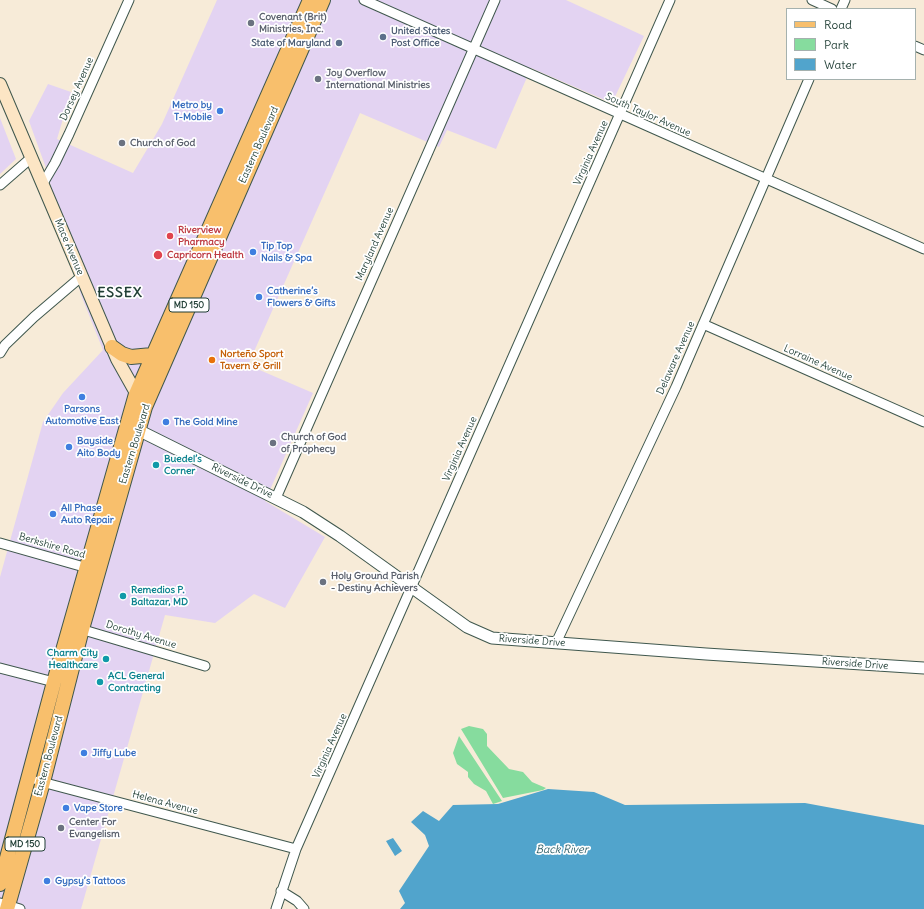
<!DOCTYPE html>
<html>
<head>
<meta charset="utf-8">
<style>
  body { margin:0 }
  #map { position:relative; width:924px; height:909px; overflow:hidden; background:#f7ebd8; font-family:Delius,sans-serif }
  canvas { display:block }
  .legend { position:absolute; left:786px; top:8px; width:130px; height:72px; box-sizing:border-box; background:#fff; border:1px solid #a5b1ae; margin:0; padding:5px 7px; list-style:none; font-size:12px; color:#1f3d34 }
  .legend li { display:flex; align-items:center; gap:8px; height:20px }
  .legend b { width:20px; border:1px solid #a5b1ae }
</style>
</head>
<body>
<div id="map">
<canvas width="924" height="909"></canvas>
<ul class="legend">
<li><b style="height:5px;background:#f8bf6c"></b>Road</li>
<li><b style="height:11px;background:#86dc9e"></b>Park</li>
<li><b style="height:11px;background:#51a4cc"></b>Water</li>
</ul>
</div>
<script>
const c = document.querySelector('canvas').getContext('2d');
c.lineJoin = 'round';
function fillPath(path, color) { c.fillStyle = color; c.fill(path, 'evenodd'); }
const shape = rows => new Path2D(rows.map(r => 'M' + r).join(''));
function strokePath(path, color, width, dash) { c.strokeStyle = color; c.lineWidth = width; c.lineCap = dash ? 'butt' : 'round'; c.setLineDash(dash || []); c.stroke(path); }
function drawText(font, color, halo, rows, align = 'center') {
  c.font = font + ' Delius,sans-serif'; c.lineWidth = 3.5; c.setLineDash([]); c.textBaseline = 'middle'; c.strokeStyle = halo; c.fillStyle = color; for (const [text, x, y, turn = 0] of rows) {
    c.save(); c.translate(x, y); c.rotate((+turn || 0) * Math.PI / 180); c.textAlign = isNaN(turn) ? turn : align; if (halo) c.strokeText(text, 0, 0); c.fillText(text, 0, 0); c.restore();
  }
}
fillPath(shape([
  [217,0,566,0,644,36,612,103,531,68,496,149,447,130,439,147,360,113,248,365,313,393,265,501,325,537,285,608,254,594,215,623,165,615,81,909,0,909,0,577,43,422,63,393,103,350,81,295,46,168,29,121,48,84,71,92,57,139,133,173,162,124],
  [0,118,16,159,0,174]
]), '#e3d3f2');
fillPath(shape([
  [469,726,483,729,487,734,487,746,509,769,523,772,532,782,546,788,543,790,503,798,461,729],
  [459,736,502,801,493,804,486,791,474,784,468,777,468,772,457,764,453,753]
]), '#86dc9e');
fillPath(shape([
  [548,789,594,792,625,805,805,803,924,825,924,909,400,909,405,903,399,891,429,846,425,835,411,822,423,811,439,821,453,805,498,804],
  [393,838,402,851,395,856,386,841]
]), '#51a4cc');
const minor = shape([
  [364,0,924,249],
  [812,0,832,9],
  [841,9,845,0],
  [915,46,924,50],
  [0,185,31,158],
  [42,185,55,163,69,134,129,0],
  [703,324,924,422],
  [0,353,5,345,34,317,82,276],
  [276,498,495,0],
  [0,543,91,569],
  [77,628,205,666],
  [556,643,676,387,809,79],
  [0,668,54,682],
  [38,781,296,849],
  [281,891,297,901,304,909],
  [0,903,20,909],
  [276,909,296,849,670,0]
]);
const tertiary = shape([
  [132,427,303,512,340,536,467,627,492,638,706,654,924,668]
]);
const secondary = shape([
  [0,84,117,359,140,400]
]);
const primary = shape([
  [112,347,122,354,131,357,152,355],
  [0,884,54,682,136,394,310,0],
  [7,909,43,782,82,629,145,407,323,0]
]);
strokePath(minor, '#3f574d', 11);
strokePath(tertiary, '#3f574d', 13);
strokePath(secondary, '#3f574d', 14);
strokePath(primary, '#3f574d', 16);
strokePath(minor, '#fff', 9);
strokePath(tertiary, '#fff', 11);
strokePath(secondary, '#fce5c4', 12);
strokePath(primary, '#f8bf6c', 14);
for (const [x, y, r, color] of [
  [251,23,4,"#6b7280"],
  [383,37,4,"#5c6f8a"],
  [339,43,4,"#5c6f8a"],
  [318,79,4,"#6b7280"],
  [220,111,4,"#3f7fe0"],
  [122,143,4,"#6b7280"],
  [170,236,4,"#e0444e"],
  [253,252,4,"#3f7fe0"],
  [158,255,5,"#e0444e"],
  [259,297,4,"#3f7fe0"],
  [212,360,4,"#e8710a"],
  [82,397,4,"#3f7fe0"],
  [166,422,4,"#3f7fe0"],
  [273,443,4,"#6b7280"],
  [69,447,4,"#3f7fe0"],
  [156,465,4,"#0f9aa8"],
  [53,514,4,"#3f7fe0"],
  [323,582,4,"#6b7280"],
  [123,596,4,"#0f9aa8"],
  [106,659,4,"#0f9aa8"],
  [100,682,4,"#0f9aa8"],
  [84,753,4,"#3f7fe0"],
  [66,808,4,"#3f7fe0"],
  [61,828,4,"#6b7280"],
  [47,881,4,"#3f7fe0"]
]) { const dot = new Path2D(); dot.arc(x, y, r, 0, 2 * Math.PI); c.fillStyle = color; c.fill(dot); strokePath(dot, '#fff', 1.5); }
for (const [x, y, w] of [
  [189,305,40],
  [25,844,40]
]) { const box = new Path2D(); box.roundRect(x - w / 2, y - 7, w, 14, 3); c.fillStyle = '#fff'; c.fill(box); strokePath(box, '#1f3d34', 1); }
drawText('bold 9px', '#1f3d34', null, [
  ["MD 150",189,305],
  ["MD 150",25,844]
]);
drawText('bold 10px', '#5b616d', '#fff', [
  ["Covenant (Brit)",259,17],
  ["Ministries, Inc.",259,29],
  ["Joy Overflow",326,73],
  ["International Ministries",326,85],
  ["Church of God",130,143],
  ["Church of God",281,437],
  ["of Prophecy",281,449],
  ["Holy Ground Parish",331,576],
  ["- Destiny Achievers",331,588],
  ["Center For",69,822],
  ["Evangelism",69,834]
], 'left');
drawText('bold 10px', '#4e5e75', '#fff', [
  ["United States",391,31],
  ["Post Office",391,43],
  ["State of Maryland",331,43,"right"]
], 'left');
drawText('10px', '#1f3d34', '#fff', [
  ["Dorsey Avenue",77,89,-66],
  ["South Taylor Avenue",648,115,24],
  ["Eastern Boulevard",259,145,-66],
  ["Virginia Avenue",591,153,-66],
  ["Maryland Avenue",375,244,-66],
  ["Mace Avenue",69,247,67],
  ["Delaware Avenue",676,358,-66],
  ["Lorraine Avenue",818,363,24],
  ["Eastern Boulevard",135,444,-73],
  ["Virginia Avenue",460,449,-66],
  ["Riverside Drive",242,481,26],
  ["Berkshire Road",52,546,16],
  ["Dorothy Avenue",141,635,17],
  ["Riverside Drive",532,641,4],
  ["Riverside Drive",855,664,4],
  ["Virginia Avenue",330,746,-66],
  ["Eastern Boulevard",49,756,-75],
  ["Helena Avenue",165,803,15]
]);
drawText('bold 10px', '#366cbe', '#fff', [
  ["Metro by",212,105,"right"],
  ["T-Mobile",212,117,"right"],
  ["Tip Top",261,246],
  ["Nails & Spa",261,258],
  ["Catherine’s",267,291],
  ["Flowers & Gifts",267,303],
  ["Parsons",82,409,"center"],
  ["Automotive East",82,421,"center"],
  ["The Gold Mine",174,422],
  ["Bayside",77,441],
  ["Aito Body",77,453],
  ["All Phase",61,508],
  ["Auto Repair",61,520],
  ["Jiffy Lube",92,753],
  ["Vape Store",74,808],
  ["Gypsy’s Tattoos",55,881]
], 'left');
drawText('bold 10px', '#be3a42', '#fff', [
  ["Riverview",178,230],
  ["Pharmacy",178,242],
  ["Capricorn Health",167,255]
], 'left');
drawText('bold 10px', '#c56008', '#fff', [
  ["Norteño Sport",220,354],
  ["Tavern & Grill",220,366]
], 'left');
drawText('bold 10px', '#0d838f', '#fff', [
  ["Buedel’s",164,459],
  ["Corner",164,471],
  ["Remedios P.",131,590],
  ["Baltazar, MD",131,602],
  ["Charm City",98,653,"right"],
  ["Healthcare",98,665,"right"],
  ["ACL General",108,676],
  ["Contracting",108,688]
], 'left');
drawText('italic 11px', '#306169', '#fff', [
  ["Back River",562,850]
]);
c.letterSpacing = '1px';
drawText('bold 14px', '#1f3d34', '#fff', [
  ["ESSEX",120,293]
]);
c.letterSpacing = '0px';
</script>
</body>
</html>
